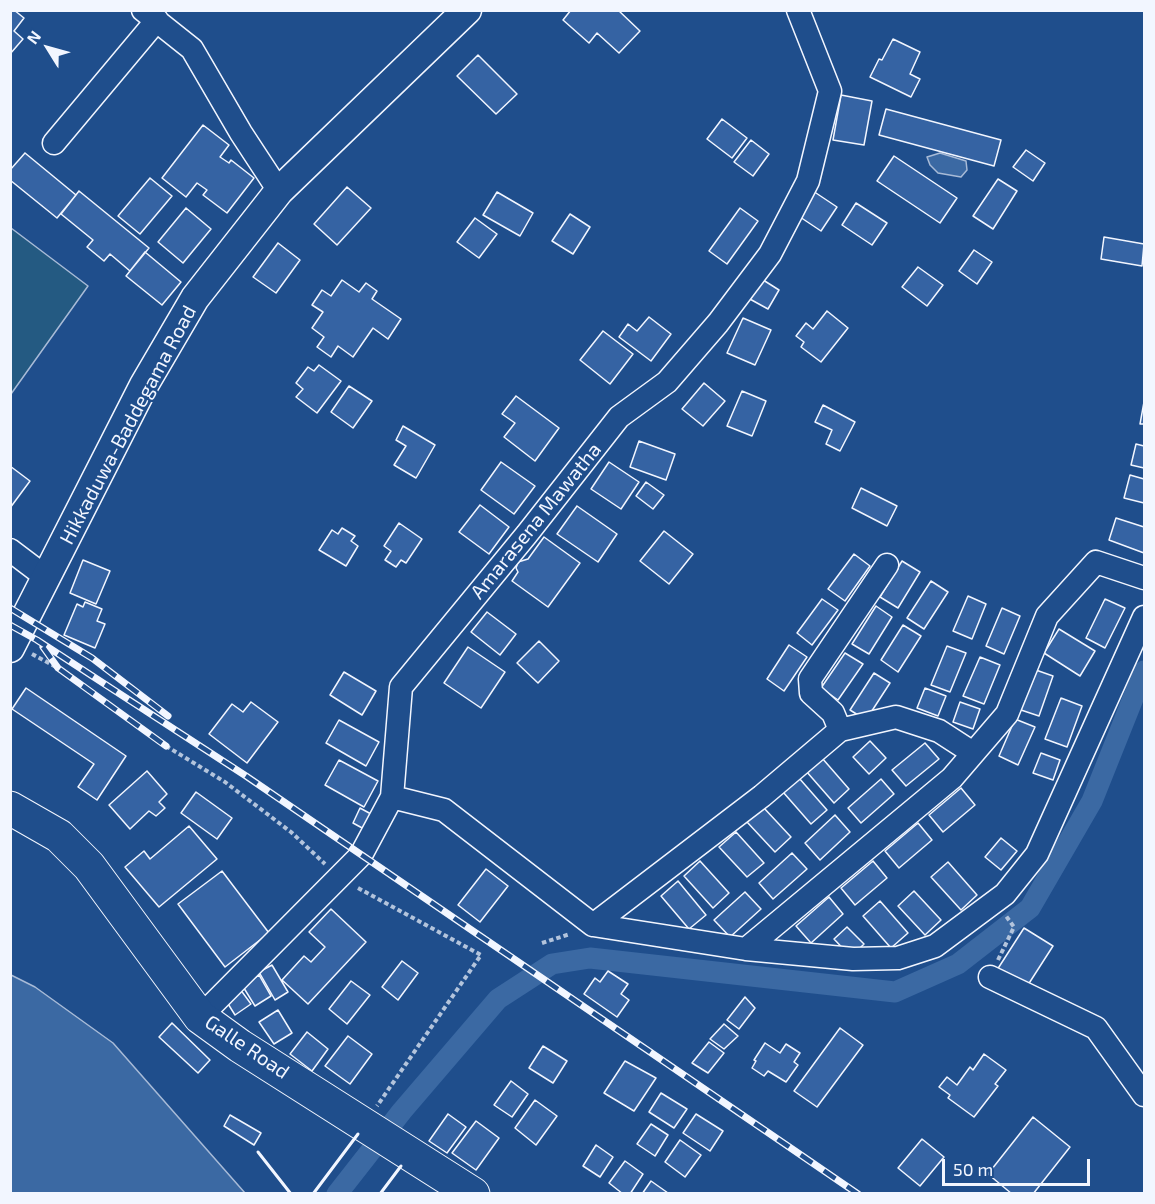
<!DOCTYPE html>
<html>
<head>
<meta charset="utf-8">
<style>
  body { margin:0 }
  #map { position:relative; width:1155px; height:1204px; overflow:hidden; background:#1f4e8c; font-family:"Exo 2",sans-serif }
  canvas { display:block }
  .frame { position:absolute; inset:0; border:12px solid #f2f6ff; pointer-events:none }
  .north { position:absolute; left:18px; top:18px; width:60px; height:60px; -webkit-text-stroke:4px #1f4e8c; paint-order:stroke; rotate:307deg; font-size:16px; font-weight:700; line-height:24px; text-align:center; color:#f2f6ff }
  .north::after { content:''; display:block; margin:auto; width:21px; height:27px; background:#f2f6ff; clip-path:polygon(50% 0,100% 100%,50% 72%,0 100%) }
  .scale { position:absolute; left:942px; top:1159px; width:148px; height:27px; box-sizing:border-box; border:3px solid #f2f6ff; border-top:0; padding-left:8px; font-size:18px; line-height:21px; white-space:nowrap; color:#f2f6ff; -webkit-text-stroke:4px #1f4e8c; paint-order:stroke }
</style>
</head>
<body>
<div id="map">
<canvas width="1155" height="1204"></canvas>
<div class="frame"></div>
<div class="north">N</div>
<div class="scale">50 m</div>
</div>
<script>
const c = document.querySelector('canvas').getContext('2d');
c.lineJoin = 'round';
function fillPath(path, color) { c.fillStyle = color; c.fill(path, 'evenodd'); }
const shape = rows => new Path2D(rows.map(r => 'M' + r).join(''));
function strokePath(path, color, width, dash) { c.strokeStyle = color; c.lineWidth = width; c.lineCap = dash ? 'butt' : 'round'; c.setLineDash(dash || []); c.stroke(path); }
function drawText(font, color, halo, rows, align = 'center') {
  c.font = font + ' "Exo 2",sans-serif'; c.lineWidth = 4.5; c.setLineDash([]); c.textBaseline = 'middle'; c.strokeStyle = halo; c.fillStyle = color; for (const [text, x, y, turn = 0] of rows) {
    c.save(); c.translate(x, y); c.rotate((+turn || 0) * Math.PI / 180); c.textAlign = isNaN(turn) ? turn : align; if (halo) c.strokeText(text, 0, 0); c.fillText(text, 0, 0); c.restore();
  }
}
const green = shape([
  [11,228,88,286,11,394,11,228]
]);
fillPath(green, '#245a82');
strokePath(green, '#a8bbd7', 1.5);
const water = shape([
  [940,153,966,161,967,170,961,177,938,173,930,165,927,157,940,153],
  [11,975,35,987,113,1043,245,1193,11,1193,11,975]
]);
fillPath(water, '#3b69a3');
strokePath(water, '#a8bbd7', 1.5);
strokePath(shape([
  [337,1194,402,1111,498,999,552,964,590,958,895,992,958,964,1030,908,1092,801,1144,671]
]), '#3b69a3', 21);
const building = shape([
  [10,10,14,10,24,18,14,31,23,39,10,54,10,10],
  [571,10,618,10,640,31,619,53,597,33,589,43,563,20,571,10],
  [893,39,920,52,910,74,920,79,911,97,870,77,879,59,882,60,893,39],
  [478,55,517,94,496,114,457,76,478,55],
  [841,95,872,101,864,145,833,140,841,95],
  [886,109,1001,140,994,166,879,135,886,109],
  [722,119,747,138,732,158,707,139,722,119],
  [203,125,229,145,220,157,229,163,231,160,254,178,227,213,203,195,207,190,197,183,186,197,162,178,203,125],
  [751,140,769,154,753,176,734,162,751,140],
  [1026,150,1045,163,1033,181,1013,167,1026,150],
  [25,153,76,195,57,218,10,180,10,170,25,153],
  [894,156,957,198,940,223,877,181,894,156],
  [150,178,172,196,140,234,118,216,150,178],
  [998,179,1017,191,993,229,973,216,998,179],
  [347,187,371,208,337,245,314,224,347,187],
  [79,191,149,248,130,271,110,254,104,261,87,247,93,240,61,214,79,191],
  [813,191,837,207,821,231,797,215,813,191],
  [497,192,533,213,520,236,483,215,497,192],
  [856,203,887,223,872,245,842,225,856,203],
  [186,208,211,229,183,263,158,242,186,208],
  [740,208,758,221,727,264,709,251,740,208],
  [570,214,590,227,573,254,552,241,570,214],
  [475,218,497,234,479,258,457,242,475,218],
  [1104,237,1144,244,1142,266,1101,259,1104,237],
  [278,243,300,260,276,293,253,277,278,243],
  [974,250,992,262,977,284,959,271,974,250],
  [145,252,181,282,162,305,126,276,145,252],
  [918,267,943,285,927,306,902,287,918,267],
  [760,278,779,290,768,309,748,298,760,278],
  [342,280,359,292,366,283,377,291,372,299,401,319,388,339,373,328,353,357,338,346,331,357,317,347,324,337,312,328,323,312,312,305,322,290,331,296,342,280],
  [827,311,848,328,821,362,801,347,804,342,796,336,806,323,813,329,827,311],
  [649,317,671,334,651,361,619,337,628,324,637,331,649,317],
  [743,318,771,330,755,365,727,353,743,318],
  [603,331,633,354,610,384,580,360,603,331],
  [319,365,341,381,317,413,296,397,303,389,296,383,308,367,314,371,319,365],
  [704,383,725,401,703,426,682,409,704,383],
  [349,386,372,401,353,428,331,412,349,386],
  [742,391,766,401,752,436,727,426,742,391],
  [516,396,559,428,535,461,504,437,515,423,502,414,516,396],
  [1144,402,1144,424,1140,424,1144,402],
  [823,405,855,422,840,451,826,444,832,430,815,422,823,405],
  [403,426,435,445,416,478,394,465,406,446,396,440,403,426],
  [639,441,675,454,666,480,630,467,639,441],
  [1136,444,1144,446,1144,468,1131,465,1136,444],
  [501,462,535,486,514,514,481,490,501,462],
  [609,462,639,482,621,509,591,489,609,462],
  [10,466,30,481,10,508,10,466],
  [1130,475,1144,479,1144,503,1124,498,1130,475],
  [646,482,664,495,653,509,636,496,646,482],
  [861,488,897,506,887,526,852,508,861,488],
  [480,505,509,527,489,554,459,532,480,505],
  [577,506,617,534,598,562,557,534,577,506],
  [1116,518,1144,527,1144,553,1109,540,1116,518],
  [399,523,422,539,406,563,401,560,396,567,385,560,391,551,384,546,399,523],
  [342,528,355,536,351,541,358,546,346,566,319,550,332,530,338,534,342,528],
  [664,531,693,554,669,584,640,561,664,531],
  [544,537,580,563,548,607,512,581,518,572,516,568,518,562,528,559,544,537],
  [854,554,870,566,845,601,828,589,854,554],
  [83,560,110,571,96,604,70,593,83,560],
  [902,561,920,572,898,608,880,597,902,561],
  [931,581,948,592,924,629,907,618,931,581],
  [968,596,986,604,972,639,953,631,968,596],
  [822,599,838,610,812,645,797,633,822,599],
  [1105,599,1125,608,1105,648,1086,638,1105,599],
  [85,602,102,609,97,621,105,624,95,648,64,635,77,604,83,607,85,602],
  [876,606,892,617,869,654,852,644,876,606],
  [1002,608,1020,616,1004,654,986,646,1002,608],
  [487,612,516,634,500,655,471,632,487,612],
  [903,625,921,636,898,672,881,660,903,625],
  [1059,629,1095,651,1080,676,1044,653,1059,629],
  [539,641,559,661,538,683,517,663,539,641],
  [789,645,807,657,784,691,767,679,789,645],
  [947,646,966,653,950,692,931,685,947,646],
  [468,647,505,672,481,708,444,683,468,647],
  [845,653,863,664,838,700,821,688,845,653],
  [980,657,1000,665,984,704,963,696,980,657],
  [1033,669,1053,676,1039,716,1018,709,1033,669],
  [344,672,376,691,362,715,330,695,344,672],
  [874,673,890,683,866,720,850,710,874,673],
  [26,688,126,756,97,800,78,787,94,764,12,709,26,688],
  [925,688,946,696,938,716,917,708,925,688],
  [1061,698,1082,706,1067,747,1045,739,1061,698],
  [251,702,278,722,247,763,209,734,232,704,243,712,251,702],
  [960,702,980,709,973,729,953,722,960,702],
  [1015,719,1035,727,1018,765,999,756,1015,719],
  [339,720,379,742,366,766,326,743,339,720],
  [870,741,886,758,869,774,853,757,870,741],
  [925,743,939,759,906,786,892,770,925,743],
  [1041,753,1060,760,1053,780,1033,773,1041,753],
  [822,758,849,789,834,803,806,771,822,758],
  [339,760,378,781,364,807,325,785,339,760],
  [147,771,167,794,159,802,165,808,156,816,149,811,130,829,109,805,147,771],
  [799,778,827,810,811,824,783,792,799,778],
  [881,779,894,794,861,823,848,808,881,779],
  [961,788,975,805,943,832,929,815,961,788],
  [196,792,232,818,217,839,181,813,196,792],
  [763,807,791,837,775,852,747,822,763,807],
  [360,808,371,814,364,829,353,823,360,808],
  [835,815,850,832,820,860,805,843,835,815],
  [918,823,932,840,899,868,885,851,918,823],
  [189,826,217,859,159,907,125,867,144,851,150,859,189,826],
  [736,832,764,863,747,877,719,847,736,832],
  [1001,838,1017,851,1001,870,985,857,1001,838],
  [792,853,807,869,773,899,759,883,792,853],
  [700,861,729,893,713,908,684,876,700,861],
  [873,861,887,878,855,905,841,888,873,861],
  [948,862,977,895,961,910,931,877,948,862],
  [486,869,508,886,480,922,458,905,486,869],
  [222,871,269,933,225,967,178,904,222,871],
  [678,881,706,915,689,929,661,896,678,881],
  [914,891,941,920,925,935,898,906,914,891],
  [745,892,761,909,730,937,714,920,745,892],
  [829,897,843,914,811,943,796,926,829,897],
  [880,901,908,933,891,948,863,916,880,901],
  [331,909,366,942,308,1004,282,980,304,956,311,962,325,947,309,932,331,909],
  [847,927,864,944,851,957,834,939,847,927],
  [1024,928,1053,946,1026,988,997,970,1024,928],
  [402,961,418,973,398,1000,382,987,402,961],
  [272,965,288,992,275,1000,259,972,272,965],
  [608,971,628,984,621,994,629,1000,617,1017,584,994,595,978,600,982,608,971],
  [259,975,271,996,255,1006,242,985,259,975],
  [351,981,370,995,347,1024,329,1009,351,981],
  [240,989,251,1004,235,1015,225,999,240,989],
  [745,997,755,1008,739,1029,727,1020,745,997],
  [278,1010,292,1033,274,1044,259,1022,278,1010],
  [172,1023,210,1060,198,1073,159,1037,172,1023],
  [724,1024,738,1036,724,1049,710,1039,724,1024],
  [840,1028,863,1045,817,1107,794,1091,840,1028],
  [307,1032,328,1049,312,1071,290,1054,307,1032],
  [348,1036,372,1054,350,1084,325,1066,348,1036],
  [709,1042,724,1053,708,1073,692,1063,709,1042],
  [765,1043,780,1053,786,1044,800,1053,794,1062,798,1065,786,1082,768,1071,764,1076,752,1068,756,1061,754,1060,765,1043],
  [543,1046,567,1061,553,1083,529,1068,543,1046],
  [984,1054,1006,1070,995,1084,998,1086,974,1117,948,1098,950,1095,939,1087,947,1077,957,1085,970,1067,973,1070,984,1054],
  [625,1061,656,1078,634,1111,604,1093,625,1061],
  [511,1081,528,1094,512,1117,494,1105,511,1081],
  [661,1093,687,1109,674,1128,649,1112,661,1093],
  [535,1100,557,1116,536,1145,515,1128,535,1100],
  [448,1114,466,1127,447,1153,429,1141,448,1114],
  [696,1114,723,1131,710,1151,683,1133,696,1114],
  [230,1115,261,1133,254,1145,224,1126,230,1115],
  [1033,1117,1070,1147,1033,1194,1012,1194,988,1174,1033,1117],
  [476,1121,499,1138,476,1170,452,1153,476,1121],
  [651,1124,668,1135,655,1156,637,1144,651,1124],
  [922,1139,944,1157,920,1186,898,1168,922,1139],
  [680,1140,701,1155,685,1177,665,1162,680,1140],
  [596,1145,613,1157,600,1177,583,1166,596,1145],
  [625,1161,643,1174,630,1194,623,1194,609,1183,625,1161],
  [651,1181,668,1193,642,1194,651,1181]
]);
fillPath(building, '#3563a3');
strokePath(building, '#f2f6ff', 1.5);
const minor = shape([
  [143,10,192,49,241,133,279,191],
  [54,143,157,20],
  [10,550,47,578],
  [840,730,833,713,811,693,810,679,887,565],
  [392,797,444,810,593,925,746,949,853,959,898,958,935,946,1005,894,1037,854,1144,617],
  [593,925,762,796,840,730,896,717,939,731,973,753],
  [746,949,952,778,1007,714,1047,616,1096,562,1144,578],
  [990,977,1096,1028,1144,1095],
  [200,1017,361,855,392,797,401,687,527,534,619,417,667,382,718,323,770,254,808,181,830,91,798,10]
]);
const major = shape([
  [10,648,144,385,195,298,279,191,467,10]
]);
const highway = shape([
  [10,808,59,836,89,866,200,1017,240,1046,473,1194]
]);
strokePath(minor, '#f2f6ff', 25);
strokePath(major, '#f2f6ff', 31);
strokePath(highway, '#f2f6ff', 35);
strokePath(shape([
  [32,654,58,668],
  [166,746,225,782,291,832,325,864],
  [358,888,481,955,377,1106],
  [542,943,570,934],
  [998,960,1014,927,1006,916]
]), '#b3c4dc', 4, [4.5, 3]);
strokePath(minor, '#1f4e8c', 22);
strokePath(major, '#1f4e8c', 28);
strokePath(highway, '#1f4e8c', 33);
const rail = shape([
  [10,608,92,658,168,716],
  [10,625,37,640,246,776,858,1194],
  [43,647,58,668,166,746]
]);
strokePath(rail, '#f2f6ff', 7);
strokePath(rail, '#1f4e8c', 4.5, [14]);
strokePath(shape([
  [258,1152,291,1194],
  [313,1194,358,1134],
  [380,1194,401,1166]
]), '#f2f6ff', 3);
drawText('20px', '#f2f6ff', '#1f4e8c', [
  ["Hikkaduwa-Baddegama Road",128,425,-62],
  ["Amarasena Mawatha",536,521,-51],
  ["Galle Road",247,1047,34]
]);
</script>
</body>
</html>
